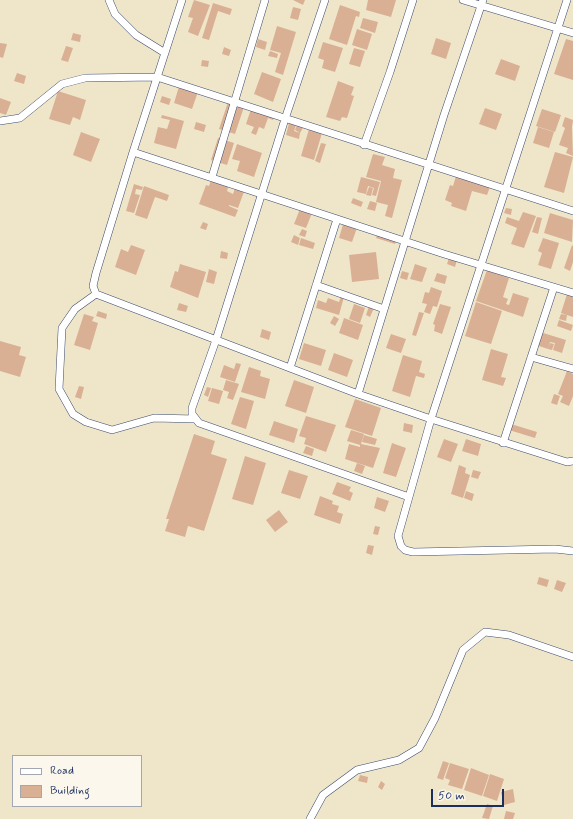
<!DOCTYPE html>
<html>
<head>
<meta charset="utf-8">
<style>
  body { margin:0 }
  #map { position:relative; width:573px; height:819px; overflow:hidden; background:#efe6c9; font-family:Mynerve,sans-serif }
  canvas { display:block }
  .legend { position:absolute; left:12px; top:755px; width:130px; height:52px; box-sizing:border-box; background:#fbf7ec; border:1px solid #a1a7b3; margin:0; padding:5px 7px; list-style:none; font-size:12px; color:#1b2f5e }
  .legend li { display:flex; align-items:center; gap:8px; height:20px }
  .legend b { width:20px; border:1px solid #a1a7b3 }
  .scale { position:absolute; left:431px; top:789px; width:73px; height:18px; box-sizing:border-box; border:2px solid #1b2f5e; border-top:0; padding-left:5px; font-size:12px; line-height:14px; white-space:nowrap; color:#1b2f5e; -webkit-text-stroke:3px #fbf7ec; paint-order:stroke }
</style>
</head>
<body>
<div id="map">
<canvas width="573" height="819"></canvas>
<ul class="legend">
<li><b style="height:5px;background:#fff"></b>Road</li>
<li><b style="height:11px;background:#dab095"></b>Building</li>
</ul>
<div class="scale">50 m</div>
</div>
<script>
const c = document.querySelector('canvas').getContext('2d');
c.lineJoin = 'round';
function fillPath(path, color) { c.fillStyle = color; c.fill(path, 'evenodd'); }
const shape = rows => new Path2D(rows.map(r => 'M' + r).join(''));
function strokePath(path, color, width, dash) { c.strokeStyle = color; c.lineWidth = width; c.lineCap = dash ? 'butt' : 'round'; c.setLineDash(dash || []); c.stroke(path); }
fillPath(shape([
  [194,0,210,5,198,36,188,32,193,18,188,17],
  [293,0,305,0,303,5],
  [368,0,396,0,391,17,366,10],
  [213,3,232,9,230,15,218,11,209,40,202,38],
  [340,5,360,12,359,17,356,16,347,45,329,39],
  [293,7,301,9,298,20,290,18],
  [363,18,378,22,375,33,360,28],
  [277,26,296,32,283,75,275,72,281,53,270,50],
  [357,29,372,34,367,50,352,45],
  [73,33,81,35,80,42,71,40],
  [436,38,451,43,446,59,431,54],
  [258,39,267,42,265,50,256,47],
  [566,39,573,41,573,80,554,74],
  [323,42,343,48,335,72,322,68,324,60,318,58],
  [0,43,7,44,3,58,0,57],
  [66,46,73,48,68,62,61,60],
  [224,47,231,50,229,56,222,54],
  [354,48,365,51,360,67,349,64],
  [270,51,278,54,277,58,268,56],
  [501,59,520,66,515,81,495,74],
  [202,60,209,61,208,67,201,66],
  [262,72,281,79,273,102,254,94],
  [17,73,26,76,24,84,14,81],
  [338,81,354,87,351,95,354,96,347,118,342,117,340,121,326,117],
  [180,83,199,89,192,109,174,103],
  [58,91,86,100,80,120,73,117,70,125,49,119],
  [162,96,171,99,169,105,160,102],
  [0,98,11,102,6,115,0,113],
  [228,102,244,107,235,134,219,129],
  [485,108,502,114,496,130,479,124],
  [251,109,275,114,273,120,268,118,264,129,259,127,256,135,251,133,254,127,246,124],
  [542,109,561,115,555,132,536,126],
  [162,115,184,121,176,149,154,143,158,127,167,129,170,120,161,118],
  [565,117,573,120,572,127,573,156,566,153,568,148,559,145,565,128,562,126],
  [196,122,206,125,204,132,194,129],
  [289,123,296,125,294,131,300,133,299,139,286,135],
  [297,125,303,128,300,133,295,130],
  [538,127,554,132,549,148,533,143],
  [309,129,322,133,314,160,301,156],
  [81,132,100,139,91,162,73,155],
  [218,138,234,143,227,165,211,160],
  [321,143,326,144,320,163,315,161],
  [237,144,262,153,254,177,237,171,240,161,232,159],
  [555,152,573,157,564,193,544,187],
  [373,154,385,157,382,165,395,169,393,178,402,180,392,218,385,216,388,205,376,202,381,181,366,177],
  [456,176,490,187,487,195,472,191,466,211,451,206,452,203,445,200,450,185,453,186],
  [212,177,229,184,227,191,233,194,236,185,245,189,238,208,229,205,229,206,238,210,235,217,199,204,206,185,209,186],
  [361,177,380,182,376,196,372,195,374,188,368,186,366,194,357,192],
  [134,184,143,187,142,190,136,189,135,194,140,195,134,213,126,211],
  [144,186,169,195,167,201,155,197,147,219,135,215],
  [369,187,373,188,371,196,366,195],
  [353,198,363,202,361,207,351,203],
  [370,201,377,203,375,211,367,209],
  [506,208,512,209,511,215,504,213],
  [300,209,312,213,306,228,294,224],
  [523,212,536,216,524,248,511,244,517,228,505,223,507,217,519,221],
  [550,213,573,220,572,242,544,233],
  [537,217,542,218,538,234,532,232],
  [344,221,358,225,352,242,339,238],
  [203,222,208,224,206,230,200,228],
  [302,229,307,231,305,237,299,235],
  [378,231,398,237,395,244,376,238],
  [294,235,300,238,298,245,291,242],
  [301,238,315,243,313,249,299,245],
  [543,238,559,243,551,269,538,265,542,253,538,251],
  [131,245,145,250,136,275,115,267,121,249,128,252],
  [572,245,573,246,573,262,570,271,564,268],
  [221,251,228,253,227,259,220,258],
  [376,252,379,279,352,282,349,255],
  [449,258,457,260,455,267,447,264],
  [180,264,206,272,198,298,170,287,175,271,178,272],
  [415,264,427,268,422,282,410,279],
  [488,267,493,269,492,272,509,278,503,297,508,299,506,304,509,305,513,293,529,298,523,317,476,301],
  [209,269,217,272,214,284,206,282],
  [402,271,409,273,407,280,400,278],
  [437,273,447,276,445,284,434,281],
  [431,287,442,291,437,307,433,306,430,314,424,312,427,304,422,303,425,292,429,293],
  [568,291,573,293,573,317,561,313],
  [341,296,344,297,339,315,316,308,318,300,326,303,328,298,339,302],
  [476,302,502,311,491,344,465,336],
  [179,303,188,306,186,312,177,310],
  [354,304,365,308,360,323,349,319],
  [440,304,451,307,442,334,434,331,435,325,433,324],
  [369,306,374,308,370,317,366,315],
  [98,311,107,314,106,319,96,316],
  [419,312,424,313,416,336,412,335],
  [84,314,94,317,92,321,98,323,90,350,74,345],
  [561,314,567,315,566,321,559,319],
  [334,316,339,319,335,326,330,323],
  [344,318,363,325,358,340,339,333],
  [559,320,573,325,571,331,557,326],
  [262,329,271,332,269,340,260,337],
  [540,332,566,340,562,353,553,350,555,343,550,342,548,349,536,345],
  [391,334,406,339,401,353,386,348],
  [0,341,21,347,19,355,26,357,20,377,0,371],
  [304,343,326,350,321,366,299,359],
  [550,343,554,344,552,350,548,349],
  [491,349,508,354,501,377,506,378,503,386,482,380],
  [334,353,353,360,347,377,328,370],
  [403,355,422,361,419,372,425,374,424,378,416,376,410,397,392,391],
  [236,363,241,364,235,382,220,377,224,365,234,369],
  [249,367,261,371,260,376,270,379,265,399,241,392],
  [567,371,573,374,573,396,569,406,560,402,563,396,558,394],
  [226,380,239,384,233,400,227,398,229,392,223,390],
  [294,380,314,387,306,413,285,406],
  [79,386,84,387,81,399,75,397],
  [207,387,211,388,208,397,204,395],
  [212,388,223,391,219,404,208,401],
  [554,394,560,396,557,405,551,403],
  [240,397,254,401,246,429,231,424],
  [355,399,381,408,372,436,345,427],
  [306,416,336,425,326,452,304,444,306,438,299,436],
  [274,421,298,429,294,443,269,435],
  [404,423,413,425,412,433,403,431],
  [511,424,537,432,535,438,509,430],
  [351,430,364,434,361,444,380,448,373,468,345,459,349,444,360,447,360,445,347,441],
  [194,434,215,441,211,454,227,459,204,531,188,526,185,537,165,531,169,519,166,519],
  [364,435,377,439,375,445,362,442],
  [444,439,458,444,451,462,437,457],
  [466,439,481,444,478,456,462,451],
  [392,443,406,448,396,477,383,473],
  [306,446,314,449,312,456,303,453],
  [245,456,266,463,253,505,232,499],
  [357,463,365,466,362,474,354,471],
  [459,465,466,468,465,473,470,475,463,498,451,494],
  [289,470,308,476,300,499,281,493],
  [473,470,481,472,478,479,471,477],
  [337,482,351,487,349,491,353,493,350,501,332,494],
  [466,491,474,494,472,501,464,498],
  [320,496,333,501,332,504,339,506,337,512,343,514,340,524,314,515],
  [377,497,389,501,385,512,374,508],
  [279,510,288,522,275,532,266,520],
  [375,526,380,527,378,535,373,534],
  [368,545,374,546,372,555,366,553],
  [539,577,549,580,547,587,537,584],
  [557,580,566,583,562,592,554,589],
  [443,761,449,763,443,780,437,778],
  [450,763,469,769,462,789,448,785,450,780,445,778],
  [471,768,489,775,482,796,464,790],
  [490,774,504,779,497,801,483,796],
  [360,775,368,777,367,783,358,781],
  [381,781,385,784,382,790,378,787],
  [513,789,515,802,504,805,501,792],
  [487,804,493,806,489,819,482,818],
  [506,811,515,813,513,819,504,819]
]), '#dab095');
const street = shape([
  [109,0,115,14,136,35,165,53],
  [182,0,133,152,96,273,93,286,96,294,358,394,431,419,567,462,573,461],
  [325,0,285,119,216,340,192,408,192,414,199,423,409,497],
  [463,0,573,33],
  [567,0,431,419,398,536,401,546,405,550,413,552,555,549,573,551],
  [0,121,20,118,62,84,85,78,157,77,573,211],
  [364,145,390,72,413,0],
  [133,152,444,254,573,293],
  [212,177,265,0],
  [316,285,384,309],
  [96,294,75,309,62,328,59,389,73,414,86,422,112,430,154,418,195,419],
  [531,357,573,369],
  [290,368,337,219],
  [358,394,444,115,483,0],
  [503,443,554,287],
  [310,819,323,795,357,770,399,760,419,748,435,718,463,650,485,632,509,635,573,657]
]);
strokePath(street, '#3b4a6e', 8);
strokePath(street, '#fff', 7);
</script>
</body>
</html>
